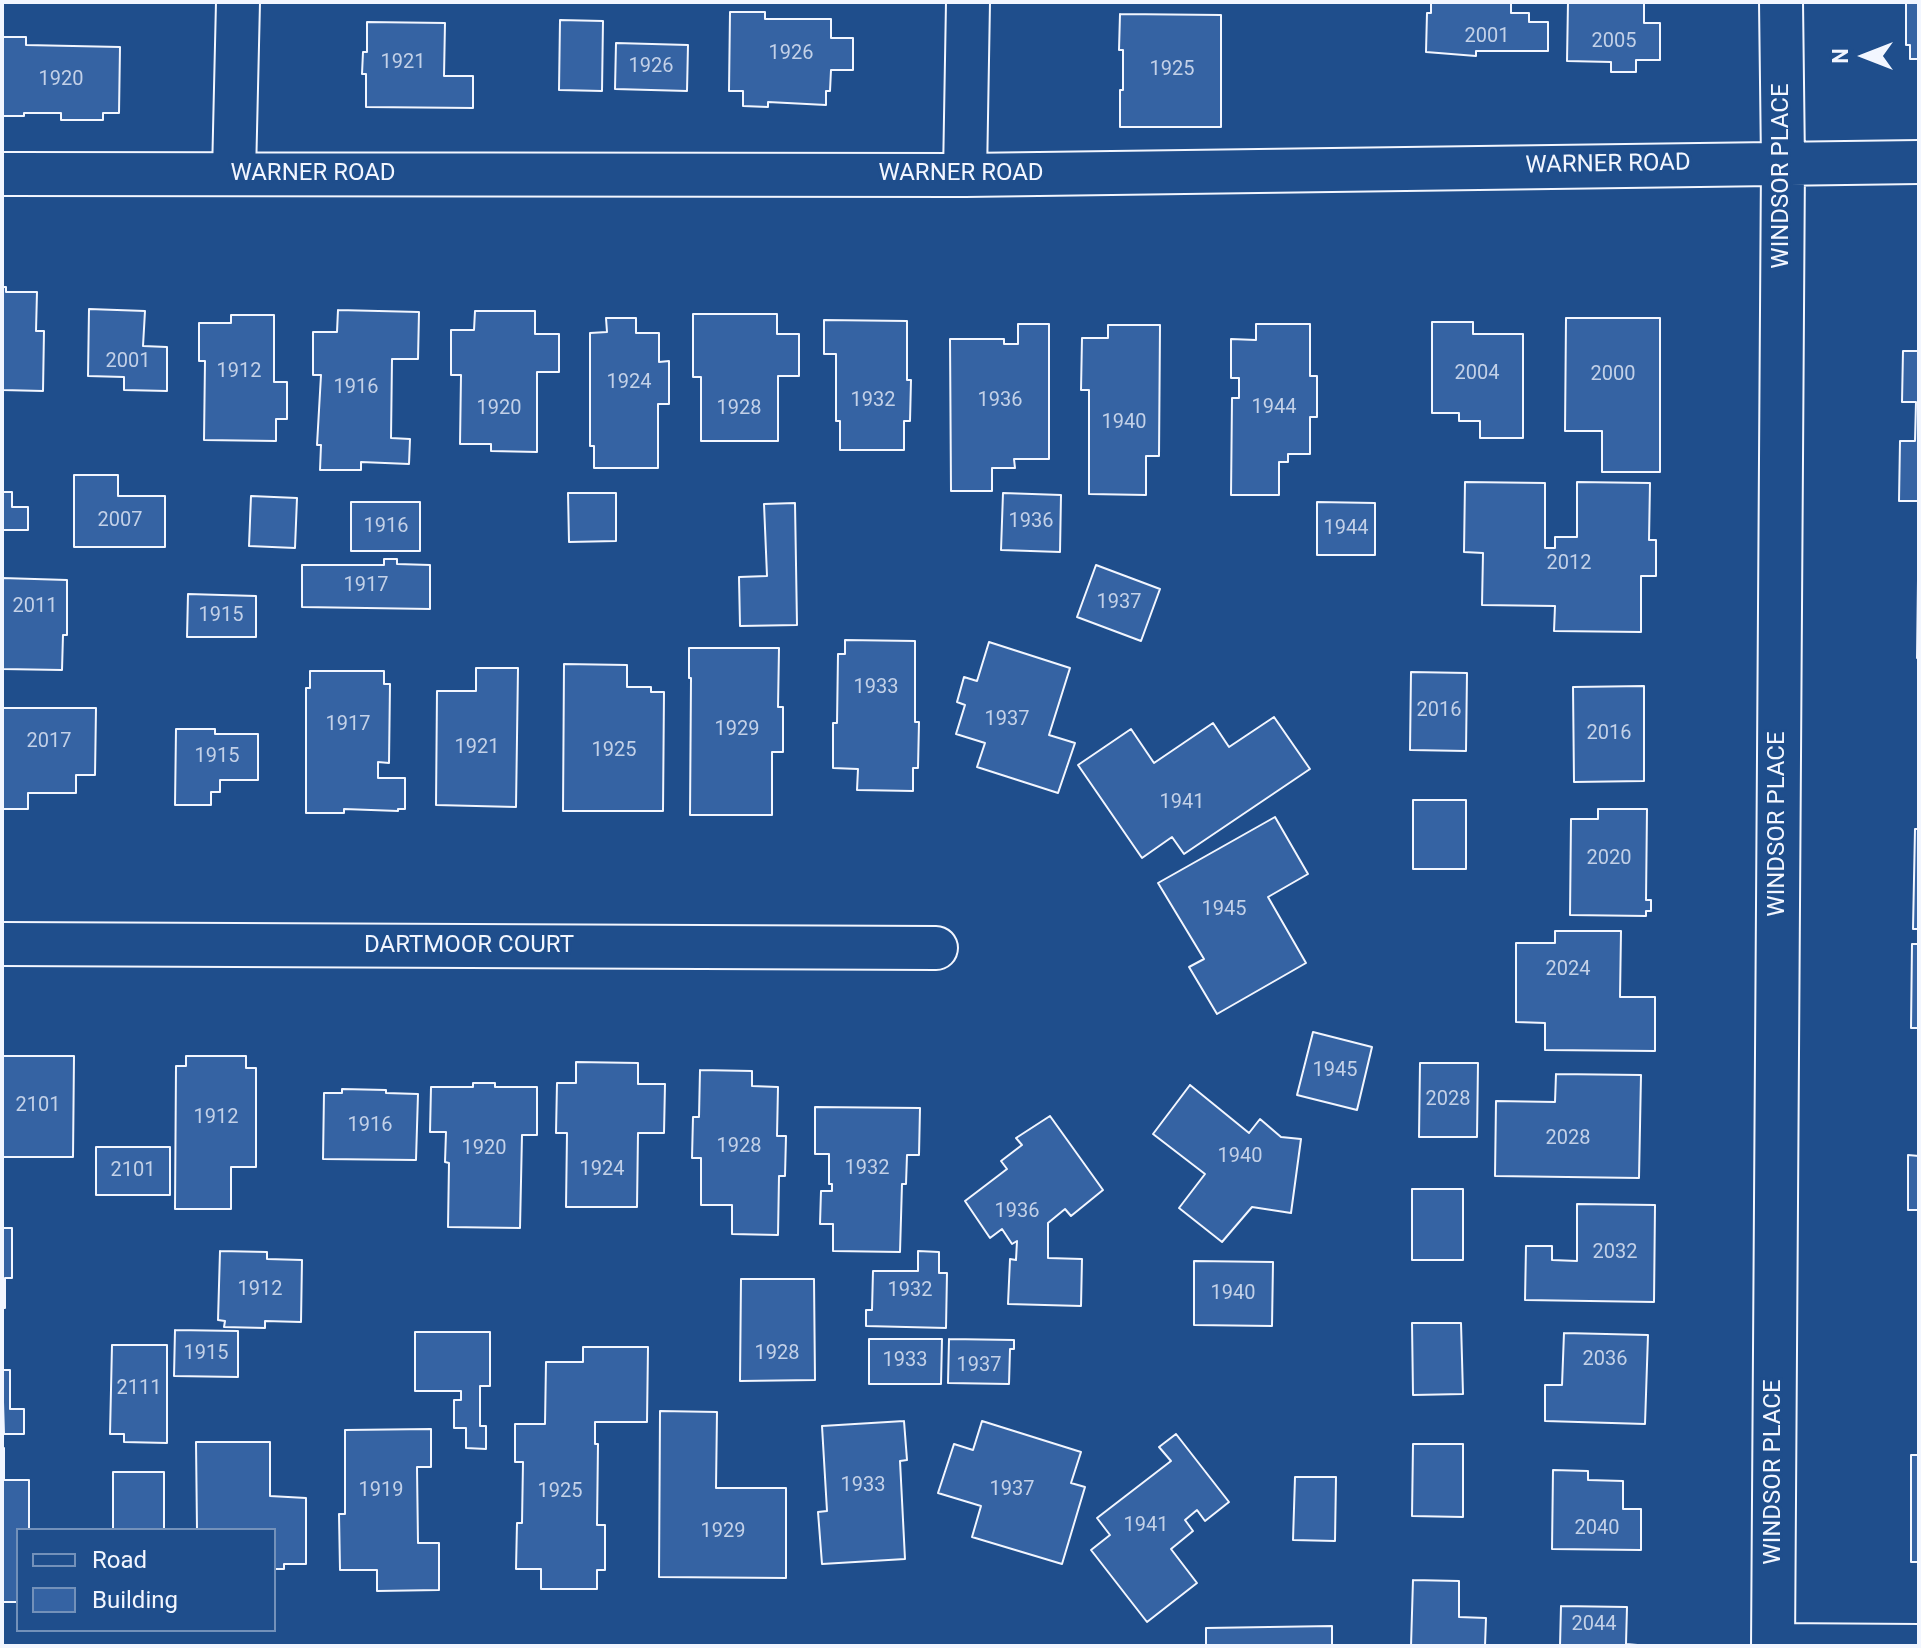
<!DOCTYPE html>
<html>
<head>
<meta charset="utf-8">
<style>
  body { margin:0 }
  #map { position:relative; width:1921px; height:1648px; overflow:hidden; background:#1f4e8c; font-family:Roboto,sans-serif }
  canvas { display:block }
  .frame { position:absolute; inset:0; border:4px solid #f2f6ff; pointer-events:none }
  .legend { position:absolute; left:16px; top:1528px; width:260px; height:104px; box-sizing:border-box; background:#1f4e8c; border:2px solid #7391ba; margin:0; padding:10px 14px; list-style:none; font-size:24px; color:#f2f6ff }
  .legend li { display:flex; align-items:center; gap:16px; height:40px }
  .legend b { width:40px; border:2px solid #7391ba }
  .north { position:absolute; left:1825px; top:16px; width:80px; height:80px; -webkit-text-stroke:6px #1f4e8c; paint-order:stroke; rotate:270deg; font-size:22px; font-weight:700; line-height:32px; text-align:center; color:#f2f6ff }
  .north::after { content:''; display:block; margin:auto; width:28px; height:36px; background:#f2f6ff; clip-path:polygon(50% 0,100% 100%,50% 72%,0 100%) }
</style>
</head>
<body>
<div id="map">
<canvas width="1921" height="1648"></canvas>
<div class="frame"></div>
<ul class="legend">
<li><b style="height:10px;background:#1f4e8c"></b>Road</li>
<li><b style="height:22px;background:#3563a3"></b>Building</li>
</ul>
<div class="north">N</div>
</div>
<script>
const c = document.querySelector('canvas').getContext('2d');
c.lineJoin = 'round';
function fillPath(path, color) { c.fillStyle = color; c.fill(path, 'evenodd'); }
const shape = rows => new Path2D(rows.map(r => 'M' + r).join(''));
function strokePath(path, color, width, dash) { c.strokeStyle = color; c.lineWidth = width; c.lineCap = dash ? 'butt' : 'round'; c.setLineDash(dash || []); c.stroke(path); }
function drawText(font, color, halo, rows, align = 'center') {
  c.font = font + ' Roboto,sans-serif'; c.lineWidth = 6; c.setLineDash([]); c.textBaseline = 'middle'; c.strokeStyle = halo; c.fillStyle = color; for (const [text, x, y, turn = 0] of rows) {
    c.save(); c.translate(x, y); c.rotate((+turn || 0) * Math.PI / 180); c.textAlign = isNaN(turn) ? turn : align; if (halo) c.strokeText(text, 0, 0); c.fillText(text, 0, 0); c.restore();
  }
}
const building = shape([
  [1431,2,1518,2,1511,3,1511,13,1529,13,1529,22,1548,22,1548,51,1476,51,1476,56,1426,52,1427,13,1431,13,1431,2],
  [1568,2,1644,2,1644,23,1660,23,1660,60,1636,60,1636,72,1611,72,1611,62,1567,61,1568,2],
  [1906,2,1919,2,1919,59,1910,59,1910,45,1906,45,1906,2],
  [730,12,765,12,765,19,831,19,831,38,853,38,853,70,831,70,830,91,826,91,826,105,768,102,768,107,743,106,743,91,729,91,730,12],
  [1120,14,1221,15,1221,127,1120,127,1120,90,1123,90,1123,50,1119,50,1120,14],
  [560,20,603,21,602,91,559,90,560,20],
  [367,22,445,23,444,76,473,76,473,108,366,107,366,74,362,74,363,52,367,52,367,22],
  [2,37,26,37,26,45,120,47,119,113,103,113,103,120,61,120,61,113,24,113,24,116,2,116,2,37],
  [616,43,688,45,687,91,615,89,616,43],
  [2,287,6,287,6,292,37,292,36,331,44,331,43,391,2,390,2,287],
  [89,309,145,311,143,346,167,347,167,391,124,390,124,377,88,376,89,309],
  [338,310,419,312,418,359,392,359,391,438,410,439,409,464,361,462,361,470,320,470,321,445,317,445,321,375,313,375,313,332,337,332,338,310],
  [475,311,535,311,535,334,559,334,559,372,537,372,537,452,491,451,491,444,460,444,461,375,451,375,451,330,474,330,475,311],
  [693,314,777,314,777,334,799,334,799,376,778,376,778,441,701,441,701,377,693,377,693,314],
  [231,315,274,315,274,382,287,382,287,419,276,419,276,441,204,440,205,361,199,361,199,323,231,323,231,315],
  [606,318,636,318,636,333,659,333,659,362,669,361,669,404,658,404,658,468,594,468,594,446,590,446,590,333,607,332,606,318],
  [1566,318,1660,318,1660,472,1602,472,1602,431,1565,431,1566,318],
  [824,320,907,321,907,380,911,380,910,421,904,421,904,450,840,450,840,421,836,421,836,354,824,354,824,320],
  [1432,322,1473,322,1473,334,1523,334,1523,438,1480,438,1480,421,1459,421,1459,413,1432,413,1432,322],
  [1018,324,1049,324,1049,459,1014,459,1015,468,992,468,992,491,951,491,950,339,1004,339,1004,344,1018,344,1018,324],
  [1256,324,1310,324,1310,376,1317,376,1317,417,1310,417,1310,454,1288,454,1288,462,1279,462,1279,495,1231,495,1232,398,1239,398,1239,378,1231,378,1231,339,1256,340,1256,324],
  [1108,325,1160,325,1159,456,1146,456,1146,495,1089,494,1089,390,1081,390,1082,338,1108,338,1108,325],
  [1903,351,1919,351,1919,501,1899,501,1900,441,1915,441,1916,402,1902,402,1903,351],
  [74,475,118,475,118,496,165,496,165,547,74,547,74,475],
  [1465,482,1545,483,1545,548,1555,548,1555,537,1577,537,1577,482,1650,483,1649,540,1656,540,1656,576,1641,576,1641,632,1554,631,1555,606,1482,605,1483,553,1464,552,1465,482],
  [2,492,12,492,12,507,28,507,28,530,2,530,2,492],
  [568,493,616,493,616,541,569,542,568,493],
  [1003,493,1061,495,1060,552,1001,550,1003,493],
  [251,496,297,498,295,548,249,546,251,496],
  [351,502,420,502,420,551,351,551,351,502],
  [1317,502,1375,503,1375,555,1317,555,1317,502],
  [795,503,797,625,740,626,739,577,767,576,764,504,795,503],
  [384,559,397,559,397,564,430,565,430,609,302,607,302,565,384,565,384,559],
  [1096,565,1160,589,1141,641,1077,617,1096,565],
  [2,578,67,580,67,635,63,635,62,670,2,669,2,578],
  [1918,580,1919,580,1919,658,1917,658,1918,580],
  [188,594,256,596,256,637,187,637,188,594],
  [845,640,915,641,915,722,919,722,918,768,913,768,913,791,857,790,858,769,833,768,833,723,837,723,838,654,845,654,845,640],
  [989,642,1070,668,1049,735,1075,743,1058,793,977,767,985,743,956,734,965,705,957,702,964,677,977,681,989,642],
  [689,648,779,648,778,707,783,707,783,752,772,752,772,815,690,815,691,678,689,678,689,648],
  [564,664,627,665,627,687,651,687,651,692,664,692,663,811,563,811,564,664],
  [476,668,518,668,516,807,436,805,437,691,476,691,476,668],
  [310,671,384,671,384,684,390,684,389,763,378,762,378,778,405,778,405,809,398,809,398,811,344,809,344,813,306,813,306,688,310,688,310,671],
  [1411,672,1467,673,1466,751,1410,750,1411,672],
  [1644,686,1644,781,1574,782,1573,687,1644,686],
  [2,708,96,708,95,775,76,775,76,793,28,793,28,809,2,809,2,708],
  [1274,717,1310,769,1184,854,1172,837,1142,858,1078,765,1131,729,1154,763,1213,723,1229,747,1274,717],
  [176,729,215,729,215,734,258,734,258,780,220,780,220,792,211,792,211,805,175,805,176,729],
  [1413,800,1466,800,1466,869,1413,869,1413,800],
  [1598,809,1647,809,1646,900,1651,900,1651,911,1646,911,1646,916,1570,915,1571,819,1598,819,1598,809],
  [1275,817,1308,874,1268,897,1306,963,1217,1014,1189,967,1204,959,1158,883,1275,817],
  [1915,829,1919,829,1919,929,1913,929,1915,829],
  [1555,931,1621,931,1620,997,1655,997,1655,1051,1545,1050,1545,1023,1516,1022,1516,943,1555,943,1555,931],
  [1912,944,1919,944,1919,1028,1911,1028,1912,944],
  [1313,1032,1372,1047,1357,1110,1297,1095,1313,1032],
  [2,1056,74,1056,73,1157,2,1157,2,1056],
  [186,1056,246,1056,246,1068,256,1068,256,1167,231,1167,231,1209,175,1209,176,1066,186,1066,186,1056],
  [576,1062,638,1063,638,1084,665,1084,664,1133,638,1133,637,1207,566,1207,567,1133,556,1133,557,1083,576,1083,576,1062],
  [1420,1063,1478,1063,1477,1137,1419,1137,1420,1063],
  [700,1070,752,1071,752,1086,778,1087,777,1136,786,1136,785,1176,779,1176,778,1235,732,1234,732,1205,701,1205,701,1158,692,1158,693,1117,699,1117,700,1070],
  [1556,1074,1641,1075,1639,1178,1495,1176,1496,1101,1555,1102,1556,1074],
  [473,1083,495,1083,495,1087,537,1087,537,1135,522,1135,520,1228,448,1227,449,1163,445,1162,446,1132,430,1132,431,1087,473,1087,473,1083],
  [1190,1085,1249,1133,1260,1119,1281,1137,1301,1139,1291,1213,1252,1207,1222,1242,1179,1208,1205,1174,1153,1134,1190,1085],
  [342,1089,386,1090,386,1093,418,1094,416,1160,323,1159,324,1093,342,1093,342,1089],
  [815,1107,920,1108,919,1155,907,1155,906,1184,902,1184,900,1252,833,1251,833,1224,820,1224,821,1191,832,1191,832,1184,829,1184,829,1154,815,1154,815,1107],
  [1050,1116,1103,1190,1071,1216,1065,1209,1048,1223,1048,1258,1082,1259,1081,1306,1008,1304,1010,1259,1016,1260,1017,1241,1012,1244,1002,1229,990,1238,965,1201,1007,1169,1001,1161,1022,1145,1016,1138,1050,1116],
  [96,1147,170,1147,170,1195,96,1195,96,1147],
  [1908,1155,1919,1156,1919,1210,1908,1210,1908,1155],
  [1412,1189,1463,1189,1463,1260,1412,1260,1412,1189],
  [1577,1204,1655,1205,1654,1302,1525,1300,1526,1246,1552,1246,1552,1260,1577,1261,1577,1204],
  [2,1228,12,1228,12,1278,5,1278,5,1308,2,1308,2,1228],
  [220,1251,267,1252,267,1259,302,1260,301,1322,265,1321,265,1328,224,1327,225,1321,218,1320,220,1251],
  [918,1251,939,1252,939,1273,947,1273,946,1328,866,1326,866,1310,872,1310,873,1271,918,1271,918,1251],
  [1194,1261,1273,1262,1272,1326,1194,1325,1194,1261],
  [741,1279,814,1279,815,1380,740,1381,741,1279],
  [1412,1323,1461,1323,1463,1394,1413,1395,1412,1323],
  [175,1330,238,1331,238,1377,174,1376,175,1330],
  [415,1332,490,1332,490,1386,480,1386,480,1426,486,1426,486,1449,466,1448,466,1428,454,1428,454,1400,461,1400,461,1391,415,1391,415,1332],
  [1564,1333,1648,1335,1645,1424,1545,1421,1545,1385,1562,1385,1564,1333],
  [869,1339,942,1339,941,1384,869,1384,869,1339],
  [949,1339,1014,1340,1014,1349,1010,1349,1009,1384,948,1383,949,1339],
  [112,1345,167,1345,167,1443,124,1442,124,1434,110,1434,112,1345],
  [583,1347,648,1347,647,1422,595,1422,595,1444,598,1444,597,1525,605,1525,605,1570,597,1570,597,1589,541,1589,541,1569,516,1569,517,1523,522,1523,523,1462,515,1462,515,1424,545,1424,546,1362,583,1362,583,1347],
  [2,1370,10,1370,10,1409,24,1409,24,1434,4,1434,2,1370],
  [660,1411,717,1412,716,1488,786,1488,786,1578,659,1577,660,1411],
  [904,1421,907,1460,900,1461,905,1559,822,1564,818,1512,827,1511,822,1426,904,1421],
  [982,1421,1081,1452,1071,1483,1085,1487,1062,1564,972,1537,981,1506,938,1493,954,1444,973,1450,982,1421],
  [431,1429,431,1467,417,1467,418,1543,439,1543,439,1590,377,1591,377,1570,340,1570,339,1514,345,1514,345,1430,431,1429],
  [1176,1434,1229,1502,1205,1521,1197,1510,1185,1520,1193,1531,1171,1549,1197,1583,1147,1622,1091,1550,1110,1535,1097,1518,1171,1461,1159,1447,1176,1434],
  [196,1442,270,1442,270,1496,306,1498,306,1564,284,1564,284,1569,274,1569,274,1530,197,1530,196,1442],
  [1413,1444,1463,1444,1463,1517,1412,1516,1413,1444],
  [2,1448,4,1448,4,1480,29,1480,29,1530,18,1530,18,1602,2,1602,2,1448],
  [1911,1455,1919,1455,1919,1562,1911,1562,1911,1455],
  [1553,1470,1588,1471,1588,1480,1623,1481,1623,1509,1641,1509,1641,1550,1552,1549,1553,1470],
  [113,1472,164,1472,164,1530,113,1530,113,1472],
  [1295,1477,1336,1477,1335,1541,1293,1540,1295,1477],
  [1413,1580,1459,1581,1459,1617,1486,1618,1485,1646,1411,1646,1413,1580],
  [1561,1606,1627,1607,1626,1644,1649,1646,1560,1646,1561,1606],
  [1332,1626,1332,1646,1206,1646,1206,1628,1332,1626]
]);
fillPath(building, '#3563a3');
strokePath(building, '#f2f6ff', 2);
const street = shape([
  [2,174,965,175,1919,162],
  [234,174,238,2],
  [965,175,968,2],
  [2,944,936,948],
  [1773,1645,1919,1646],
  [1773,1646,1783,162,1781,2]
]);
strokePath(street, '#f2f6ff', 46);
strokePath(street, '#1f4e8c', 42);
drawText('20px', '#c3d1e8', null, [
  ["2001",1487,37],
  ["2005",1614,42],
  ["1926",791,54],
  ["1921",403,63],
  ["1926",651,67],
  ["1925",1172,70],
  ["1920",61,80],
  ["2001",128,362],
  ["1912",239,372],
  ["2004",1477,374],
  ["2000",1613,375],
  ["1924",629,383],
  ["1916",356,388],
  ["1932",873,401],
  ["1936",1000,401],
  ["1944",1274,408],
  ["1920",499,409],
  ["1928",739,409],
  ["1940",1124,423],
  ["2007",120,521],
  ["1936",1031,522],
  ["1916",386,527],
  ["1944",1346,529],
  ["2012",1569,564],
  ["1917",366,586],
  ["1937",1119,603],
  ["2011",35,607],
  ["1915",221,616],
  ["1933",876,688],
  ["2016",1439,711],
  ["1937",1007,720],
  ["1917",348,725],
  ["1929",737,730],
  ["2016",1609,734],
  ["2017",49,742],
  ["1921",477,748],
  ["1925",614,751],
  ["1915",217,757],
  ["1941",1182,803],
  ["2020",1609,859],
  ["1945",1224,910],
  ["2024",1568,970],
  ["1945",1335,1071],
  ["2028",1448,1100],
  ["2101",38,1106],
  ["1912",216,1118],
  ["1916",370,1126],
  ["2028",1568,1139],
  ["1928",739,1147],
  ["1920",484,1149],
  ["1940",1240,1157],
  ["1932",867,1169],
  ["1924",602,1170],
  ["2101",133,1171],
  ["1936",1017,1212],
  ["2032",1615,1253],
  ["1912",260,1290],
  ["1932",910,1291],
  ["1940",1233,1294],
  ["1915",206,1354],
  ["1928",777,1354],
  ["2036",1605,1360],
  ["1933",905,1361],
  ["1937",979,1366],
  ["2111",139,1389],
  ["1933",863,1486],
  ["1937",1012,1490],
  ["1919",381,1491],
  ["1925",560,1492],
  ["1941",1146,1526],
  ["2040",1597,1529],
  ["1929",723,1532],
  ["2044",1594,1625]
]);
drawText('24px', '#f2f6ff', '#1f4e8c', [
  ["WARNER ROAD",1608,165,-1],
  ["WARNER ROAD",313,174],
  ["WARNER ROAD",961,174],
  ["WINDSOR PLACE",1782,176,-90],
  ["WINDSOR PLACE",1778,824,-90],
  ["DARTMOOR COURT",469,946],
  ["WINDSOR PLACE",1774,1472,-90]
]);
</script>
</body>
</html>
